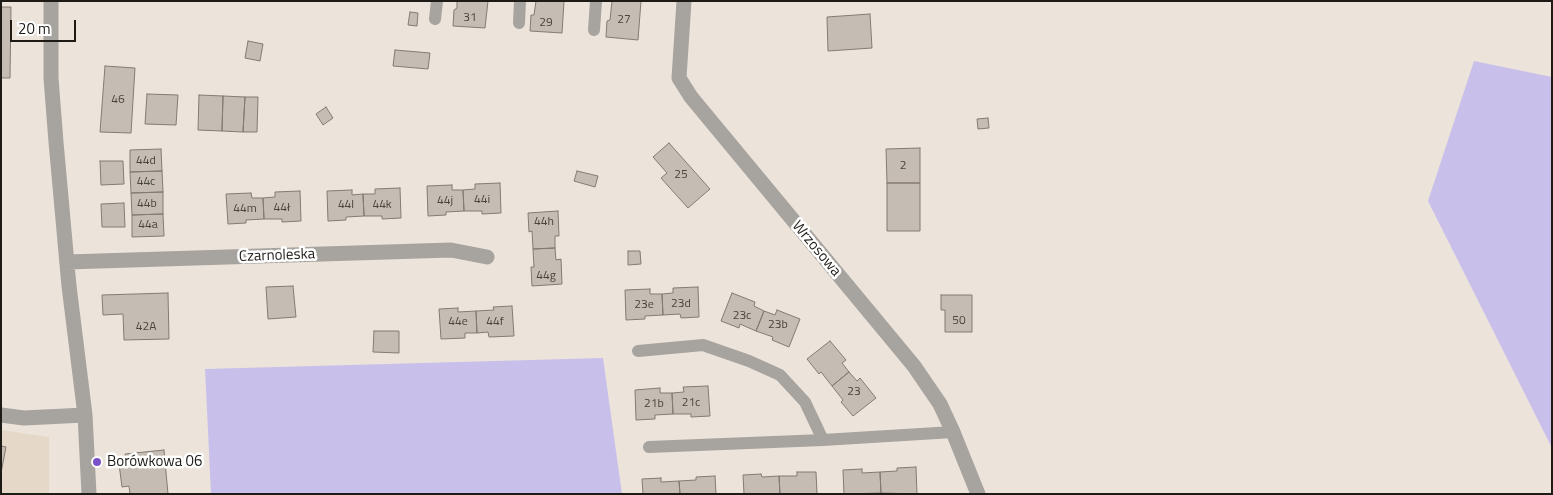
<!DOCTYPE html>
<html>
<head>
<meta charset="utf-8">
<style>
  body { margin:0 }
  #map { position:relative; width:1553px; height:495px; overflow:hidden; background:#ece4da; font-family:"Titillium Web",sans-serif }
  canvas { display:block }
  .frame { position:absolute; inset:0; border:2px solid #1e1b17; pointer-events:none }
  .scale { position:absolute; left:10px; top:20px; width:66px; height:22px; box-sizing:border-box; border:2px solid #1e1b17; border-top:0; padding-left:6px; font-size:15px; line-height:18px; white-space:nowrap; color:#1e1b17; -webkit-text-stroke:4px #fff; paint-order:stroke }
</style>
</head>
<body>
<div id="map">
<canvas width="1553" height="495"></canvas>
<div class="frame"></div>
<div class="scale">20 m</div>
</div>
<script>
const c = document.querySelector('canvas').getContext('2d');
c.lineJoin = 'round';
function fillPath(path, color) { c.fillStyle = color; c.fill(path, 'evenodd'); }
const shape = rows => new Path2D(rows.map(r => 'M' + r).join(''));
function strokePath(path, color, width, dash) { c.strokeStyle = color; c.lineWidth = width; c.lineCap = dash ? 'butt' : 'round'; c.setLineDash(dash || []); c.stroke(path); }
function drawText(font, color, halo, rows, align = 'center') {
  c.font = font + ' "Titillium Web",sans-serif'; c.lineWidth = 5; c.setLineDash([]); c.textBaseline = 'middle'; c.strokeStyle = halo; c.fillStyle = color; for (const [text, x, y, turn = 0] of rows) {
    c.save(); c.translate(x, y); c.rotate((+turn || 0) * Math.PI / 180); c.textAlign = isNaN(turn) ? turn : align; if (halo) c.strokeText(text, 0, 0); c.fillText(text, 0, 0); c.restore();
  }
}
fillPath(shape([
  [1,430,49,437,49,494,1,494]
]), '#e5d8c8');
fillPath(shape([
  [1474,61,1552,77,1552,448,1428,201],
  [603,358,622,494,211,494,205,369]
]), '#c9bfeb');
const building = shape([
  [457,1,488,1,485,28,453,26,454,10,457,8,457,1],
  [536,1,564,1,562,33,530,31,531,15,534,15,536,1],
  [612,1,641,1,638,40,606,37,607,21,610,20,612,1],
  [1,7,11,7,10,78,1,78,1,7],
  [410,12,418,13,417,26,408,25,410,12],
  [870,14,872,48,828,51,827,17,870,14],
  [248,41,263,44,260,61,245,58,248,41],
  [395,50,430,53,428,69,393,66,395,50],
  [105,66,135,68,131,133,100,132,105,66],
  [147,94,178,95,176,125,145,124,147,94],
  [199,95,223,96,222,131,198,130,199,95],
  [223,96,245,97,243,132,222,131,223,96],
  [245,97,258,97,257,132,243,132,245,97],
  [326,107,333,118,323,125,316,114,326,107],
  [988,118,989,128,978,129,977,119,988,118],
  [669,143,710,189,688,208,661,178,667,173,653,157,669,143],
  [920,148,920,183,887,183,886,149,920,148],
  [161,149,162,171,130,172,130,150,161,149],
  [100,161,123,161,124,184,101,185,100,161],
  [162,171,163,192,131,193,130,172,162,171],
  [577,171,598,176,595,187,574,181,577,171],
  [500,183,501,213,482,214,482,211,464,211,463,190,475,189,475,184,500,183],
  [887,183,920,183,920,231,887,231,887,183],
  [452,185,452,190,463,190,464,211,446,212,446,215,428,216,427,186,452,185],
  [400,188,401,218,382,219,382,216,364,216,363,194,375,194,375,189,400,188],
  [352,190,352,195,363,194,364,216,346,217,346,220,328,221,327,191,352,190],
  [300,191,301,221,282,222,282,219,264,219,263,198,275,197,275,192,300,191],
  [163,192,163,214,132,215,131,193,163,192],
  [251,193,252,198,263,198,264,219,246,220,246,223,228,224,226,194,251,193],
  [124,203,125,227,102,227,101,204,124,203],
  [558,211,559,236,555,236,555,248,533,249,532,231,529,232,528,213,558,211],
  [163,214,164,236,132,237,132,215,163,214],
  [555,248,556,260,561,259,562,284,532,286,531,267,534,267,533,249,555,248],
  [628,251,640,251,641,264,628,265,628,251],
  [293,286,296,317,268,319,266,287,293,286],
  [698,287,699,317,681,318,680,314,663,315,662,294,673,293,673,288,698,287],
  [650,289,650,294,662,294,663,315,645,316,645,319,626,320,625,290,650,289],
  [168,293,169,339,124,340,123,314,103,315,102,295,168,293],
  [732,293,755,302,754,306,764,311,756,331,740,324,739,328,721,321,732,293],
  [941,295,972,295,972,332,945,332,945,310,941,310,941,295],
  [512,306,514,336,489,337,488,332,477,333,476,311,494,310,493,307,512,306],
  [458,308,458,312,476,311,477,333,465,333,465,338,441,339,439,309,458,308],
  [777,310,800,319,789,347,772,340,773,337,756,331,764,311,775,315,777,310],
  [374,331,399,331,399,353,373,352,374,331],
  [830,341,846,360,842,363,849,372,832,386,821,372,819,374,807,359,830,341],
  [849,372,857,381,860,378,876,398,853,416,841,402,843,400,832,386,849,372],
  [708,386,710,416,691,417,691,414,673,414,672,393,684,392,683,387,708,386],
  [660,388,660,393,672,393,673,414,655,415,655,419,636,420,635,390,660,388],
  [1,446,6,447,1,473,1,446],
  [164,450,168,494,130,494,129,486,122,487,119,464,127,463,125,454,164,450],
  [916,467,917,494,881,493,880,472,897,471,897,468,916,467],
  [862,469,862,473,880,472,881,493,844,494,843,470,862,469],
  [797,472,816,472,817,494,780,494,779,476,797,476,797,472],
  [761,474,762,477,779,476,780,494,744,494,743,475,761,474],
  [715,476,716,494,680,494,679,481,696,480,696,477,715,476],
  [661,478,661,482,679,481,680,494,643,494,642,479,661,478]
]);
fillPath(building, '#c5bdb4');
strokePath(building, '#837b73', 1);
strokePath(shape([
  [435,19,437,1],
  [519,23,520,1],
  [594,30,596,1],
  [638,351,703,345,749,361,780,375,805,402,823,440],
  [649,447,823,440,953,432]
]), '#a7a39f', 12);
strokePath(shape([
  [51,1,51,78,56,142,69,286,85,415,89,494],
  [684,1,679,78,691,97,914,366,940,404,953,432,978,494],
  [67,262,451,250,487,257],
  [1,415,24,418,85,415]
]), '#a7a39f', 15);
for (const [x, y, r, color] of [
  [97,462,5,"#7b51ca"]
]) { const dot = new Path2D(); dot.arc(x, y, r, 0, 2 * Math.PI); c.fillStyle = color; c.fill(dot); strokePath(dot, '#fff', 2); }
drawText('12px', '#48443e', null, [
  ["31",470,18],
  ["27",624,20],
  ["29",546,23],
  ["46",118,100],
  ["44d",146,161],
  ["2",903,166],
  ["25",681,175],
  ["44c",146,182],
  ["44i",482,200],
  ["44j",445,201],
  ["44b",147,204],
  ["44l",346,205],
  ["44k",382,205],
  ["44ł",282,208],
  ["44m",245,209],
  ["44h",544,222],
  ["44a",148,225],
  ["44g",546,276],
  ["23d",681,304],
  ["23e",644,305],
  ["23c",742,316],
  ["50",959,321],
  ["44e",458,322],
  ["44f",495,322],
  ["23b",778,325],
  ["42A",146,327],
  ["23",854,392],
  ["21c",691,403],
  ["21b",654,404]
]);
drawText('15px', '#1e1b17', '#fff', [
  ["Wrzosowa",816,249,50],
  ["Czarnoleska",277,256,-2]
]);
drawText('15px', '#1e1b17', '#fff', [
  ["Borówkowa 06",107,462]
], 'left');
</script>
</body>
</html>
